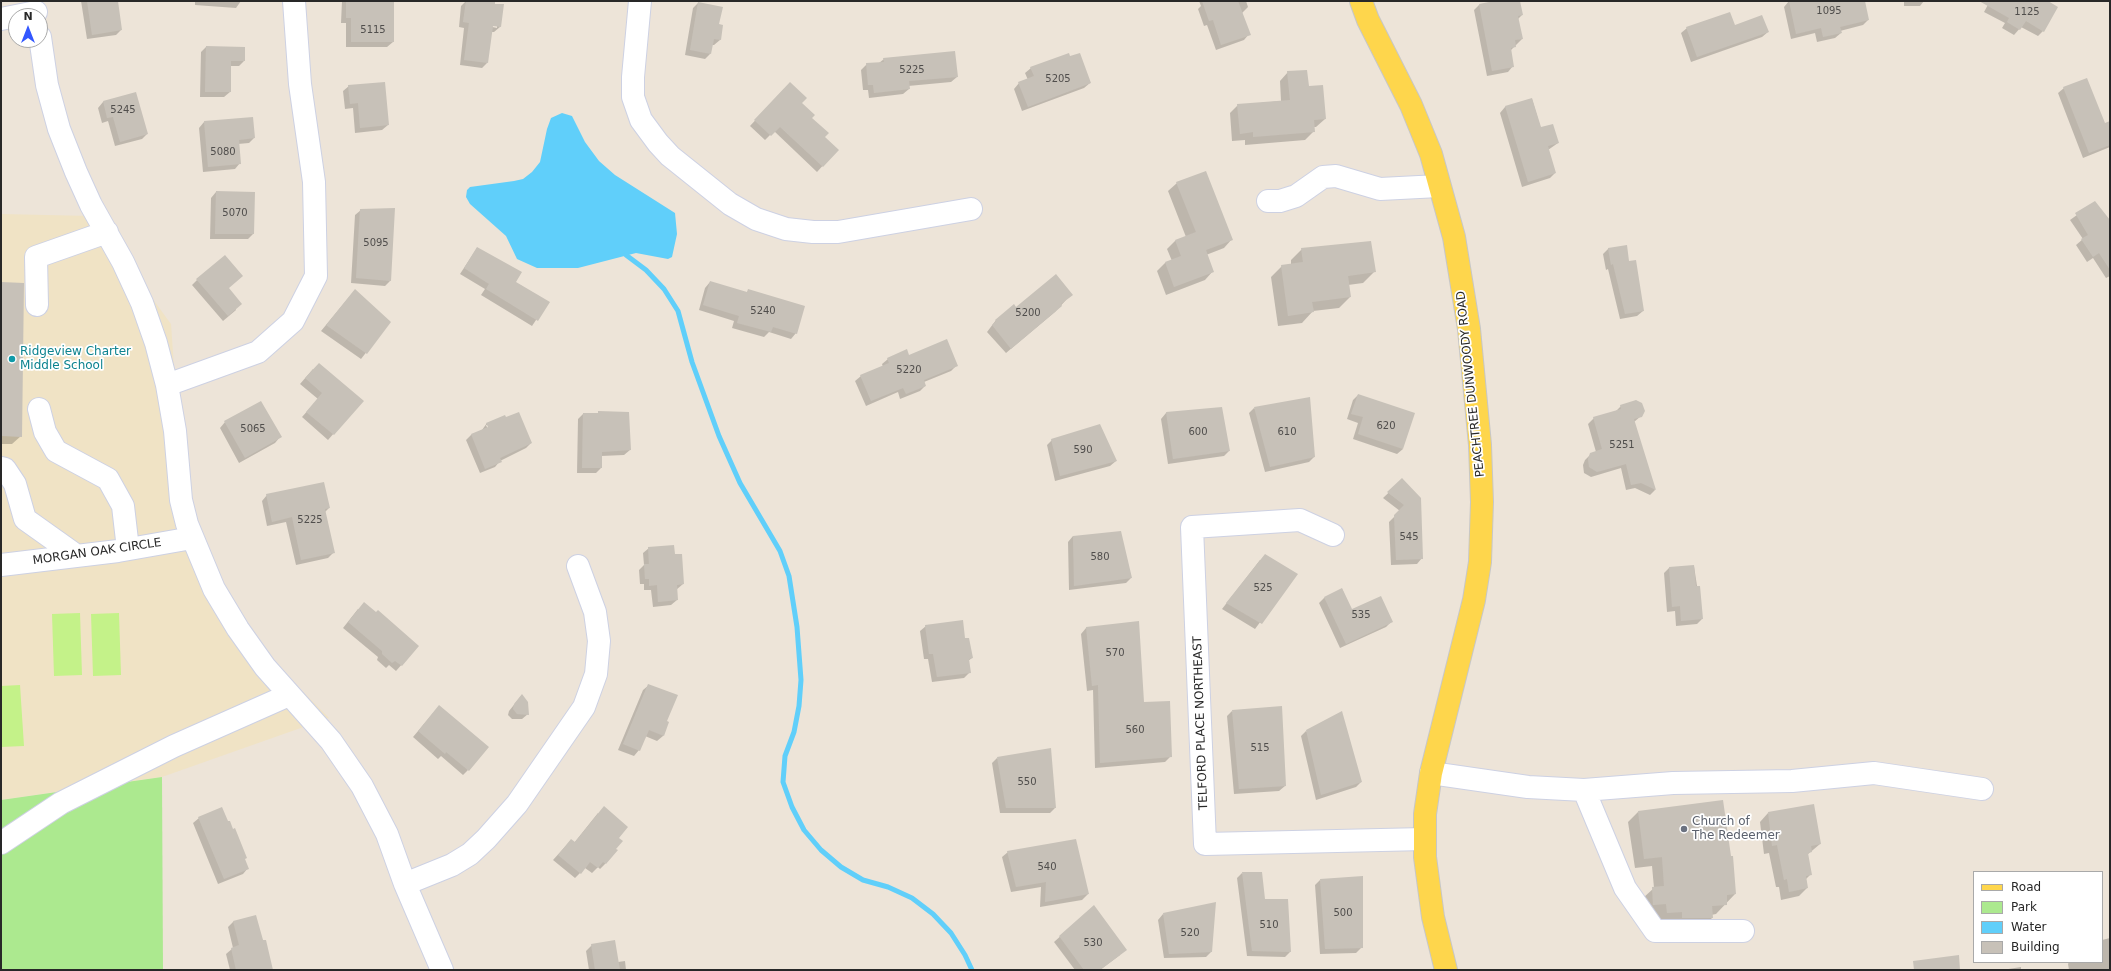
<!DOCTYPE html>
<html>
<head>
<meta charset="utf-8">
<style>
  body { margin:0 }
  #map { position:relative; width:2111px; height:971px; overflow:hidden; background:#ede4d8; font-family:"DejaVu Sans",sans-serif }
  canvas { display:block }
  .frame { position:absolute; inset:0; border:2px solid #282828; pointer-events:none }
  .legend { position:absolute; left:1973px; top:871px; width:130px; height:92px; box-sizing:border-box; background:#fff; border:1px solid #a9a9a9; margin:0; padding:5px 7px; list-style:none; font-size:12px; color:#282828 }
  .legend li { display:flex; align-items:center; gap:8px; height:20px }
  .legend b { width:20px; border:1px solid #a9a9a9 }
  .north { position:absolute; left:8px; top:8px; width:40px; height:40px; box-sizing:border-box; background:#fff; border:1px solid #a9a9a9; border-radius:50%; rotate:0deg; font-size:11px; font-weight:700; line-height:16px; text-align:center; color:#282828 }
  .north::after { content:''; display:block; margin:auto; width:14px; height:18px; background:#3357ff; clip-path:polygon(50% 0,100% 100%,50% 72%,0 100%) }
</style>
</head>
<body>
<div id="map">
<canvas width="2111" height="971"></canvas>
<div class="frame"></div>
<ul class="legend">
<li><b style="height:5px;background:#fed64c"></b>Road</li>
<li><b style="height:11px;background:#ace98f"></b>Park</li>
<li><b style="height:11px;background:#60cffa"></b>Water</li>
<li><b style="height:11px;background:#c7c1b8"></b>Building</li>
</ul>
<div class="north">N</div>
</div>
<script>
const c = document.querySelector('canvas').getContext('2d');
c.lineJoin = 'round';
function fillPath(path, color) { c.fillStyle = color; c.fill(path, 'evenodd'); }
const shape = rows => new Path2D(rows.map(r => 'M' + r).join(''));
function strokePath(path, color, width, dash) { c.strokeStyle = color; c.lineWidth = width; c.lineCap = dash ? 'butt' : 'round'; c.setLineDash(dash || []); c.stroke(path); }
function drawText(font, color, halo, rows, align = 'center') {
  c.font = font + ' "DejaVu Sans",sans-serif'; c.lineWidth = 3.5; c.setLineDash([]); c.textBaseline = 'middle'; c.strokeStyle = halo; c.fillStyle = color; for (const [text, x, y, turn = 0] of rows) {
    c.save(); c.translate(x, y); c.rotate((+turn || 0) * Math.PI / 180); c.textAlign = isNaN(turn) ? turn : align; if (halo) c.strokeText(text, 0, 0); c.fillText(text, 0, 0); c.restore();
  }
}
fillPath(shape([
  [1,214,92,216,171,324,182,481,221,609,329,718,162,777,1,800]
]), '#f0e3c5');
fillPath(shape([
  [162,777,163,970,1,970,1,800]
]), '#ace98f');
fillPath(shape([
  [80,613,82,675,54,676,52,614],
  [119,613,121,675,93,676,91,614],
  [20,685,24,746,1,747,1,686]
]), '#c4f289');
fillPath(shape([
  [562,113,572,116,585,142,599,161,615,175,675,213,677,234,672,257,668,259,636,253,578,268,537,268,517,259,506,236,470,204,466,197,467,190,470,187,514,181,523,179,532,172,540,162,547,129,551,118]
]), '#60cffa');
fillPath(shape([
  [81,1,117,1,121,30,116,35,87,39],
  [195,1,241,1,236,8,195,5],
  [342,1,393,1,393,42,387,47,346,47,346,23,341,23],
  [466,1,494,1,500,27,494,32,491,32,487,63,482,68,460,65,464,28,459,27,461,6],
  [488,26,497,26,497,28],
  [1199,1,1246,1,1248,7,1242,13,1249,34,1244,40,1216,50,1207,25,1204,26,1198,9,1201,6],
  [1499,1,1519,1,1522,15,1518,19,1522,39,1510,51,1513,66,1508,72,1487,76,1474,10,1479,5],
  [1789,1,1864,1,1868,20,1863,25,1840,31,1841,33,1835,38,1817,42,1815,33,1791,39,1784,7],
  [1904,1,1924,1,1920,6,1904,6],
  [1990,1,2046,1,2043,31,2038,36,2021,27,2014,35,2002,28,2005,23,1984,12],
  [698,3,718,25,722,26,720,40,714,45,712,45,710,54,705,59,685,55,693,8],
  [1734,26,1768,32,1762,37,1691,62,1681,33,1687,28],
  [206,47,244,61,239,66,230,66,230,92,224,97,200,97,201,52],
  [884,59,957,77,951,82,908,86,909,89,903,94,869,98,868,90,863,90,861,70,867,64,879,63],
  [1031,68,1090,83,1084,88,1022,111,1014,89,1019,83,1028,80,1025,73],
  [1288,72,1308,87,1325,119,1316,127,1313,127,1314,131,1305,140,1245,145,1245,140,1232,141,1230,113,1238,105,1281,101,1280,81],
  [349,86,388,125,382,130,355,133,353,108,345,109,343,91],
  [2064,88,2104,124,2110,122,2110,147,2083,158,2058,93],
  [784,89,801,103,824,137,837,150,817,172,774,131,765,140,750,126],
  [135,93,147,134,142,139,115,146,108,121,102,123,98,108,103,102],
  [1532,99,1541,129,1558,143,1548,150,1555,173,1550,178,1522,187,1500,113,1505,107],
  [204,122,254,138,249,143,238,144,240,163,235,169,203,172,199,128],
  [1177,183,1232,239,1224,248,1206,255,1213,271,1205,280,1166,295,1157,271,1165,263,1172,261,1167,249,1175,241,1186,237,1168,191],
  [216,192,254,193,253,234,248,239,210,239,211,198],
  [2095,202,2110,222,2110,276,2106,278,2093,258,2087,262,2076,245,2083,239,2070,220],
  [361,210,390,281,385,286,351,283,355,215],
  [477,248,515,282,548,302,532,326,481,295,485,289,460,274],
  [1609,248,1628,262,1643,311,1637,316,1620,319,1608,269,1606,270,1603,254],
  [1302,249,1374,272,1363,283,1348,285,1350,297,1339,308,1313,311,1302,323,1278,326,1271,277,1282,266,1291,264,1291,260],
  [197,280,228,289,236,310,223,321,192,285],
  [710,282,746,293,749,290,796,333,791,339,769,332,764,337,732,328,734,321,699,310,705,288],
  [1,283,21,436,12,444,1,444],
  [355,290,390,322,361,359,321,331],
  [1066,300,1055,312,1006,353,987,332,996,320,1016,309],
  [888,359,957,365,951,371,924,382,925,386,920,391,900,399,898,392,866,406,855,381,861,376,883,367,882,364],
  [313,369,362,401,328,440,302,417,318,399,300,384],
  [1358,395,1403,449,1397,454,1353,439,1358,423,1347,419,1353,400],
  [1621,406,1641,416,1634,422,1655,490,1650,495,1635,488,1626,490,1621,468,1591,477,1584,473,1583,465,1585,460,1591,454,1596,452,1588,424,1594,418,1615,412],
  [1221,408,1229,451,1224,456,1168,464,1161,419,1166,413],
  [1254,408,1314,457,1309,462,1265,472,1249,413],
  [628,413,630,450,624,455,601,456,601,468,596,473,577,473,578,419,583,414],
  [225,422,280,437,275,443,239,463,220,428],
  [487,423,531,443,526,448,500,461,495,467,480,473,466,440,471,435,482,430],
  [486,425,488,425,489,432],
  [1052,440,1116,461,1110,466,1055,481,1047,445],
  [1402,480,1422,558,1417,564,1391,565,1389,522,1400,511,1383,498],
  [267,495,329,508,325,512,334,552,328,558,296,565,286,522,267,526,262,501],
  [1073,536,1131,578,1126,583,1069,590,1068,542],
  [649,548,674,555,683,584,676,590,677,600,671,605,653,607,651,590,644,590,644,584,640,584,639,570,644,565,643,553],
  [1260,560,1296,574,1255,629,1222,609],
  [1694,566,1702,619,1697,624,1676,626,1675,611,1667,612,1664,573,1669,568],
  [1342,589,1352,611,1392,621,1386,627,1340,648,1319,603,1324,598],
  [358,609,418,646,396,671,389,665,386,668,377,660,378,657,343,628],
  [1138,622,1143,703,1170,757,1165,762,1095,768,1093,690,1087,691,1081,634,1086,628],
  [926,626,964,639,972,658,968,661,970,672,964,678,932,682,928,659,924,659,920,631],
  [649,685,666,722,668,723,663,736,657,741,645,736,639,750,634,756,618,750,643,690],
  [521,696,528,714,522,719,512,719,508,715,509,711],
  [1232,711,1285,786,1279,791,1234,794,1227,716],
  [434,712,468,770,463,775,441,756,438,759,413,737],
  [1306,731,1361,782,1356,787,1316,800,1301,736],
  [997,758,1055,808,1050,813,1000,813,992,763],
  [1638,812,1730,857,1735,894,1716,914,1711,915,1712,918,1702,928,1657,922,1657,913,1644,914,1643,898,1654,888,1652,866,1635,868,1628,822],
  [598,813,618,838,605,864,600,869,598,867,592,873,585,868,575,878,553,860,571,840,574,843],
  [1768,813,1820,844,1807,855,1811,874,1806,879,1807,888,1799,896,1781,900,1779,887,1776,887,1769,853,1764,854,1760,822],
  [199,818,244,860,248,868,243,874,218,884,193,823],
  [1008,852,1088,894,1082,900,1040,907,1041,887,1011,892,1002,857],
  [1242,873,1264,900,1290,952,1285,957,1247,956,1237,878],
  [1320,880,1362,947,1356,953,1320,954,1315,885],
  [1094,906,1120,955,1100,970,1075,970,1054,942],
  [1163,914,1211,952,1206,957,1164,958,1158,920],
  [255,916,272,970,230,970,226,954,233,948,228,927,233,922],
  [2110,938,2110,970,2069,970,2068,964,2069,962,2102,962,2102,940],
  [592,945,618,962,625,961,626,970,589,970,586,951],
  [2021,967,2021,970,2002,970]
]), '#0003');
strokePath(shape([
  [626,255,646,270,664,289,678,311,692,362,719,436,740,483,780,551,789,576,797,627,801,680,799,706,794,732,785,756,783,782,792,807,804,830,821,850,841,867,863,880,888,887,912,898,933,914,951,933,965,955,972,970]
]), '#60cffa', 5);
fillPath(shape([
  [87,1,118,1,122,30,92,35],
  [346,1,394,1,394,42,351,42,351,18,346,18],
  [466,1,495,1,495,4,504,4,501,27,493,26,488,63,464,60,469,23,463,22],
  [1202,1,1238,1,1251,35,1221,45,1213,20,1209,21],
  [1494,1,1520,1,1523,15,1518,16,1523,39,1515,40,1516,47,1511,48,1514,67,1492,71,1479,4],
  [1789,1,1865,1,1869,20,1840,27,1842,33,1823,37,1821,28,1796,34],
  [1979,1,2048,1,2058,7,2044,32,2026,21,2020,30,2007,22,2009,18],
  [698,2,723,7,719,24,723,25,721,40,714,39,711,54,690,50],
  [1730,12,1735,25,1762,15,1769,32,1697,57,1686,27],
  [206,46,245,47,245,61,231,61,231,92,205,92],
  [955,51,958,77,909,81,910,89,874,93,873,85,868,85,866,63,884,62,883,58],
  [1069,53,1070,56,1080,53,1091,83,1028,107,1018,82,1034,76,1030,67],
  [1307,70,1309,86,1323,85,1326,119,1314,120,1315,132,1253,137,1253,132,1240,134,1237,104,1290,100,1287,71],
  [2087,78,2105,123,2110,121,2110,145,2089,153,2063,87],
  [385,82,389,125,360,128,358,103,350,104,348,85],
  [790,82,807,98,802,103,815,115,812,118,829,133,825,137,839,150,823,167,780,127,771,136,754,120],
  [136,92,148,134,120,142,113,117,107,118,103,101],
  [1532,98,1541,127,1553,124,1559,143,1548,146,1556,173,1528,182,1505,106],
  [253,117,255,138,239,140,241,164,208,167,204,121],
  [1206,171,1233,240,1206,250,1214,272,1174,287,1165,262,1181,256,1175,240,1196,232,1176,182],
  [216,191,255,192,254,234,215,234],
  [2095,201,2110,220,2110,270,2099,253,2093,257,2081,239,2088,235,2075,213],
  [395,208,391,281,356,278,360,209],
  [1371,241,1376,272,1348,276,1351,297,1312,302,1314,312,1288,316,1281,265,1303,262,1301,248],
  [1627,245,1629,261,1636,260,1644,311,1625,314,1613,264,1611,265,1608,248],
  [477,247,522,272,516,282,550,302,538,321,486,289,489,284,464,268],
  [225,255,243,276,229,288,242,304,228,316,196,279],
  [1056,274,1073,295,1061,304,1062,306,1011,349,992,325,996,321,995,320,1014,304,1016,307],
  [710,281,747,292,748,289,805,306,797,334,773,327,771,332,737,323,739,316,703,305],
  [1,282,24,283,22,437,1,436],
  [355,289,391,322,367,354,326,325],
  [947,339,958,366,924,380,926,386,906,394,903,388,871,401,860,375,889,363,887,358,907,349,909,355],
  [319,363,364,401,334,435,306,412,322,393,305,378],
  [1358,394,1415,413,1403,449,1358,434,1363,417,1351,414],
  [1310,397,1315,457,1270,467,1254,407],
  [1636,400,1642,403,1645,411,1642,417,1634,419,1656,490,1641,483,1631,485,1626,464,1597,472,1589,467,1588,459,1590,453,1602,449,1593,417,1621,409,1620,405],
  [261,401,282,437,245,458,224,421],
  [1222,407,1230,451,1173,459,1166,412],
  [598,411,629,412,631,450,602,452,602,468,582,468,583,413,598,413],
  [519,412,532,443,500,458,502,462,485,469,471,434,488,427,486,423,505,415,506,417],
  [1100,424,1117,461,1060,476,1051,439],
  [1402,478,1421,498,1423,559,1396,560,1394,515,1404,505,1387,492],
  [324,482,330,508,325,509,335,553,301,560,292,517,272,522,266,494],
  [1121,531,1132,578,1074,586,1073,536],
  [674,545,675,554,682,554,684,584,677,585,678,600,658,602,657,585,649,586,649,579,645,579,644,564,649,564,648,547],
  [1265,554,1298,574,1262,624,1226,603],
  [1694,565,1696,586,1700,586,1703,619,1681,621,1680,606,1672,607,1669,567],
  [1342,588,1352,609,1381,596,1393,622,1346,644,1324,597],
  [364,602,376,612,378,610,419,646,402,666,395,661,392,663,382,654,382,651,348,622],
  [963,620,965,638,969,638,973,658,969,659,971,673,937,677,933,654,929,654,925,625],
  [1139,621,1144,702,1170,701,1172,757,1100,763,1098,685,1092,686,1086,627],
  [648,684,678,695,667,721,669,722,664,736,649,730,640,751,623,744],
  [522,694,528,702,529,715,517,714,513,709,514,704],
  [439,705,489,747,469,771,446,752,445,754,418,731],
  [1282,706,1286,786,1239,789,1232,710],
  [1342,711,1362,782,1321,795,1306,730],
  [1051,748,1056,808,1006,808,997,757],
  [1723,800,1731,856,1733,856,1736,894,1727,895,1727,905,1712,906,1713,918,1682,918,1682,912,1667,913,1666,904,1653,905,1652,887,1664,886,1662,857,1644,859,1638,811],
  [1814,804,1821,844,1811,846,1812,852,1808,853,1812,875,1806,876,1808,888,1789,892,1787,879,1784,880,1777,845,1772,846,1768,812],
  [604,806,628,827,619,838,623,841,616,849,618,850,606,864,603,862,598,868,590,862,581,874,558,855,571,839,575,842],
  [222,807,228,821,230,821,233,829,235,828,247,858,245,859,249,869,224,879,198,817],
  [1076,839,1089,894,1045,902,1046,882,1016,887,1007,851],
  [1242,872,1262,872,1265,899,1288,899,1291,952,1252,951],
  [1363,876,1363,948,1325,949,1320,879],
  [1216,902,1212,952,1169,954,1163,913],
  [1094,905,1127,950,1100,970,1084,970,1059,936],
  [256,915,263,940,266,940,273,970,236,970,231,948,239,945,233,921],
  [615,940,620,970,595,970,591,944],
  [1959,955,1960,970,1914,970,1913,961]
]), '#c7c1b8');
const minor = shape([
  [640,1,633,77,633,97,641,120,658,143,670,156,730,204,756,219,786,229,813,232,838,232,971,209],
  [1,19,36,12],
  [40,37,47,85,59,129,76,172,91,205,123,262,142,303,156,343,167,385,175,431,181,500,187,524,214,589,238,629,265,667,331,741,362,786,387,834,405,884,442,970],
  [1268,201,1280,201,1296,196,1323,177,1336,176,1380,189,1439,186],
  [37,305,36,257,107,232],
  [167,385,258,352,293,321,316,276,314,182,300,84,294,1],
  [39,409,45,432,56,451,108,479,123,506,128,549],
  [1,468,5,469,15,484,25,519,77,556],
  [1333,535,1300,520,1192,527,1205,844,1425,839],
  [1,565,118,551,192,538],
  [1431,773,1528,787,1584,790,1673,783,1792,781,1874,773,1982,789],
  [1584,790,1625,888,1655,931,1743,931],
  [1,843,61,803,174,746,289,695],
  [405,884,452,865,470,854,486,839,517,804,584,707,596,674,599,641,595,612,578,566]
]);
const major = shape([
  [1361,1,1368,20,1411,105,1431,154,1454,237,1469,329,1480,445,1482,502,1480,562,1474,600,1431,773,1425,814,1425,857,1433,917,1446,970]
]);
strokePath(minor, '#cdd1e3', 24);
strokePath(major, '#c7c7c7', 24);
strokePath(minor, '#fff', 22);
strokePath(major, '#fed64c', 22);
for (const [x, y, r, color] of [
  [12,359,4,"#0f9aa8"],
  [1684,829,4,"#6b7280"]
]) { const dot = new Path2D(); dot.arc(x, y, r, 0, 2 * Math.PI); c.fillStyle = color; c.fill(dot); strokePath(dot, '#fff', 1.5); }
drawText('10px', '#504e4c', null, [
  ["1095",1829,11],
  ["1125",2027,12],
  ["5115",373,30],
  ["5225",912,70],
  ["5205",1058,79],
  ["5245",123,110],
  ["5080",223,152],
  ["5070",235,213],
  ["5095",376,243],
  ["5240",763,311],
  ["5200",1028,313],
  ["5220",909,370],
  ["620",1386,426],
  ["5065",253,429],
  ["600",1198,432],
  ["610",1287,432],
  ["5251",1622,445],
  ["590",1083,450],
  ["5225",310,520],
  ["545",1409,537],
  ["580",1100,557],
  ["525",1263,588],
  ["535",1361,615],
  ["570",1115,653],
  ["560",1135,730],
  ["515",1260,748],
  ["550",1027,782],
  ["540",1047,867],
  ["500",1343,913],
  ["510",1269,925],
  ["520",1190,933],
  ["530",1093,943]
]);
drawText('12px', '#0d838f', '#fff', [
  ["Ridgeview Charter",20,352],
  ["Middle School",20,366]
], 'left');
drawText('12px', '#282828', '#fff', [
  ["PEACHTREE DUNWOODY ROAD",1471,384,-96],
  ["MORGAN OAK CIRCLE",97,552,-8],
  ["TELFORD PLACE NORTHEAST",1201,723,-92]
]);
drawText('12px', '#5b616d', '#fff', [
  ["Church of",1692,822],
  ["The Redeemer",1692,836]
], 'left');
</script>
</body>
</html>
